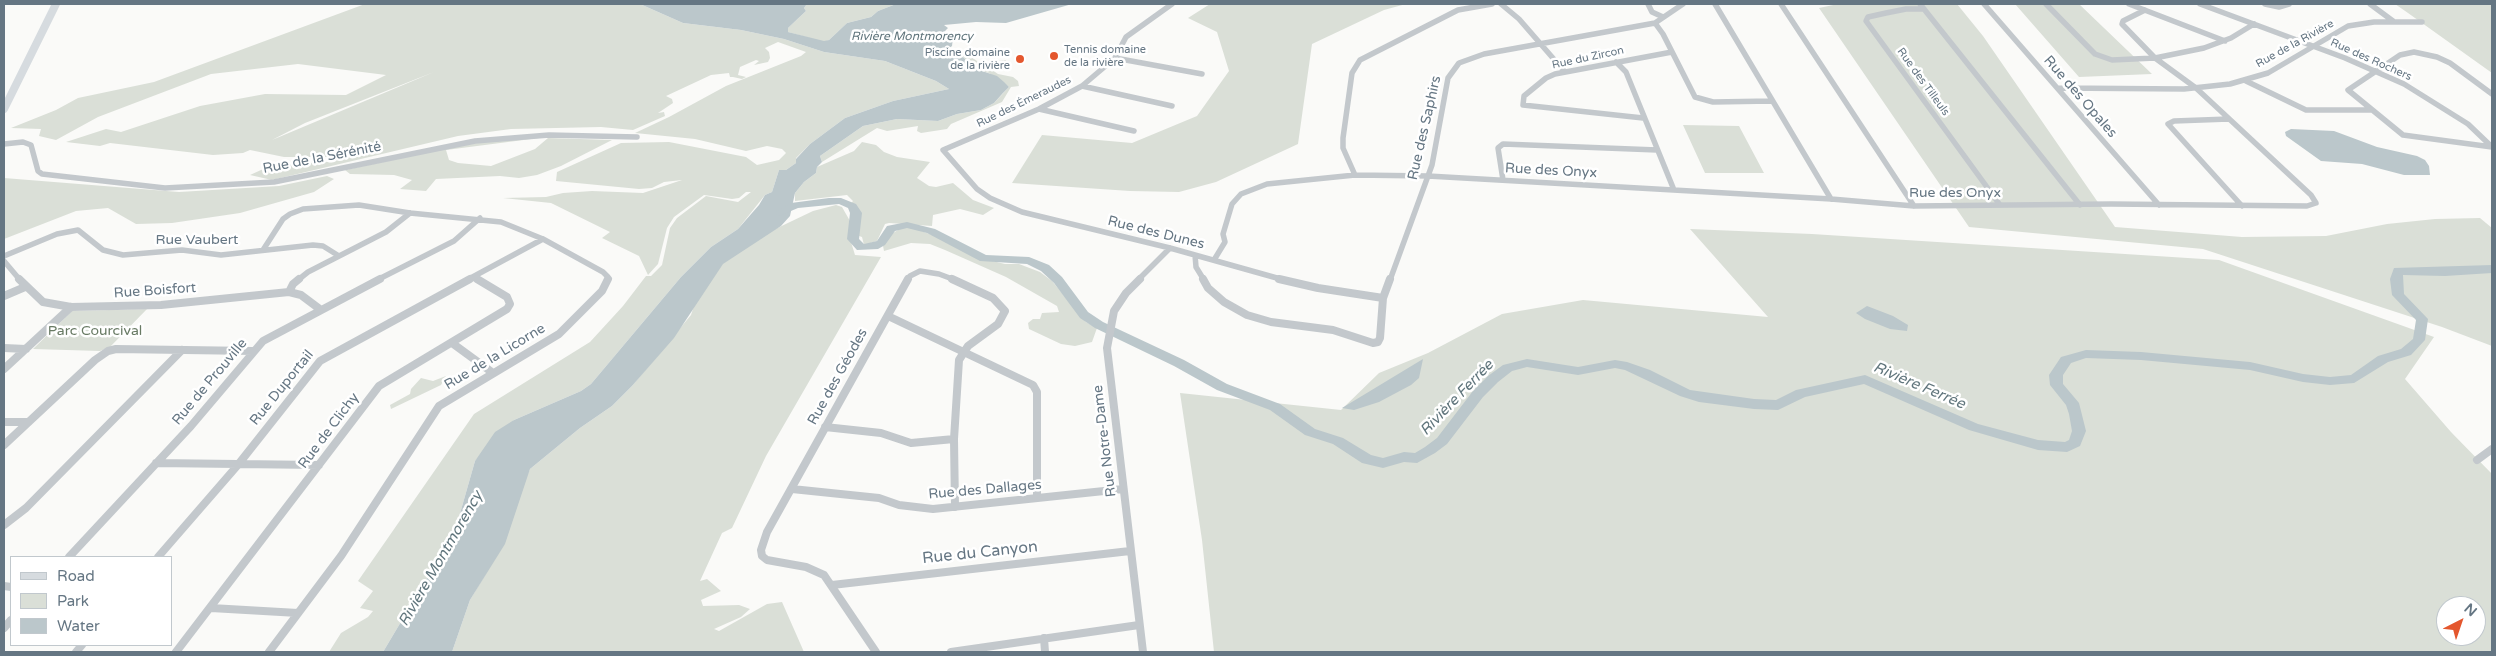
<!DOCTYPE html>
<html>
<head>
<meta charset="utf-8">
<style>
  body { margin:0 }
  #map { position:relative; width:2496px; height:656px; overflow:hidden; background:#fafaf8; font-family:"Varela Round",sans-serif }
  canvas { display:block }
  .frame { position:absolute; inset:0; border:5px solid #657683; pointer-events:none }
  .legend { position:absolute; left:10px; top:556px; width:162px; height:90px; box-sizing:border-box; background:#fff; border:1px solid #c1c8cd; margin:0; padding:6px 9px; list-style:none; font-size:15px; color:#657683 }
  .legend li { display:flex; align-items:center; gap:10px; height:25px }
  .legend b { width:25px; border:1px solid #c1c8cd }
  .north { position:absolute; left:2436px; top:596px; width:50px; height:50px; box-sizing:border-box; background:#fff; border:1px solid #c1c8cd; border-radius:50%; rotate:41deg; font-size:14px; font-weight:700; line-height:20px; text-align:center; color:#657683 }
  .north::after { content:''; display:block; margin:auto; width:18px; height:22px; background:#e4572e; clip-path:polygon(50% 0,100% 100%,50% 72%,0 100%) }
</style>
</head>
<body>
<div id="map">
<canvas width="2496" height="656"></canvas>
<div class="frame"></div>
<ul class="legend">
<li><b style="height:6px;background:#d6dbdf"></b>Road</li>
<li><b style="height:14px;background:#dadfd7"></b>Park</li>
<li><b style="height:14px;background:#bbc7cb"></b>Water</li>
</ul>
<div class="north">N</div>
</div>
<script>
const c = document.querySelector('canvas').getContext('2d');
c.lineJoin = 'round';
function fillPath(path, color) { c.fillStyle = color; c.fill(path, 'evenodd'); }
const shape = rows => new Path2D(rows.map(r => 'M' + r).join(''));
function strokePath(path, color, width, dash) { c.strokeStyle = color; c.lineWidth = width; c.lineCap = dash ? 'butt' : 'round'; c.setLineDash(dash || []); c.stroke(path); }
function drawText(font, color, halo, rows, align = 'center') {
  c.font = font + ' "Varela Round",sans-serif'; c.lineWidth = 5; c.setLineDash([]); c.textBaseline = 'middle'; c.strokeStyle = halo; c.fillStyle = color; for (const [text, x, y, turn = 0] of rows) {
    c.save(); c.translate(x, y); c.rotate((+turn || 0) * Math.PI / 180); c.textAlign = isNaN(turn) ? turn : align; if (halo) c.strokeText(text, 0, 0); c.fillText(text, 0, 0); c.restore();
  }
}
fillPath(shape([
  [365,4,640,4,683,23,741,30,784,39,824,52,885,61,936,81,949,89,893,101,845,118,810,144,796,158,796,163,786,170,779,170,772,192,765,195,738,229,711,247,681,277,591,384,581,391,514,420,475,461,455,531,383,652,329,652,341,633,368,617,373,611,360,608,373,591,358,581,474,414,590,342,623,306,646,276,651,276,662,265,670,228,677,218,706,196,738,202,751,192,746,192,739,198,732,199,704,195,674,217,667,228,658,264,648,275,639,256,602,238,610,232,551,203,503,198,546,197,563,193,592,191,643,193,682,180,664,182,652,188,639,189,556,181,557,172,621,143,669,142,746,157,757,165,779,160,786,153,782,149,767,146,746,151,695,139,635,133,669,117,726,86,801,56,806,52,778,42,765,48,769,52,770,58,768,62,754,65,759,61,756,60,740,67,738,75,746,77,742,79,733,77,730,77,729,73,711,75,666,96,672,99,673,103,658,113,664,112,665,116,633,130,601,127,511,129,458,136,272,180,250,175,272,165,327,162,343,157,284,157,250,150,243,153,213,155,110,143,100,146,66,142,106,129,121,132,200,106,265,94,346,95,386,75,298,64,211,74,98,117,56,140,39,136,41,129,11,128,56,110,78,98,154,82],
  [434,72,272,140,305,123],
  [807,4,896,4,878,11,871,17,847,23,829,40,824,42,788,32,788,28,806,11,804,8],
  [1210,4,1406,4,1384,10,1312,44,1298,144,1216,182,1179,192,1130,191,1012,183,1042,135,1132,143,1197,116,1229,71,1217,32,1188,18],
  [1838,4,1957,4,1983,36,2115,227,2242,237,2326,236,2387,224,2435,219,2480,218,2492,228,2492,346,2442,327,2203,249,1969,227,1819,8],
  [2015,4,2079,4,2152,74,2079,77],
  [2395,4,2492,4,2492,73,2408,13],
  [947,49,962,51,980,63,1006,60,1008,70,998,67,989,68,998,74,1013,77,1018,81,1019,86,1011,87,1002,102,951,124,947,129,921,133,917,131,918,126,887,131,877,128,822,162,820,156,863,126,897,119,938,121,957,114,981,110,994,103,1009,87,989,73,976,69,956,51],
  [1683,125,1739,126,1764,173,1705,173],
  [539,138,446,150,449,160,458,163,491,166,535,149,548,138,612,140,561,166,537,175,519,178,500,176,436,179,426,191,400,189,412,180,394,175,350,174,345,170,472,143],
  [862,142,876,145,884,152,897,157,930,162,917,178,929,186,936,187,953,183,973,200,994,208,983,215,960,209,933,215,932,226,889,223,885,224,877,241,864,245,862,237,859,236,859,222,848,207,853,201,847,195,795,201,795,193,804,182,816,173,817,167,854,151],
  [327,176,334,179,314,192,240,213,172,223,136,224,108,208,76,211,4,239,4,178,179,192,279,186],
  [836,205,842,207,850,221,851,242,855,255,881,257,766,456,732,528,722,533,700,581,707,579,721,591,701,600,703,606,739,605,750,609,741,617,714,629,719,631,767,604,782,602,804,652,452,652,470,600,485,575,530,469,580,428,612,406,632,386,691,315,694,306,722,264,769,232,813,211],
  [903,227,916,229,943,239,976,257,1005,264,1019,264,1040,272,1052,281,1086,322,1097,328,1092,342,1075,346,1061,344,1029,329,1028,323,1033,319,1040,319,1042,313,1059,312,1057,306,1006,277,945,250,930,244,911,243,884,251,883,246,888,236],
  [1690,229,1812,234,2219,260,2434,337,2405,379,2451,432,2492,474,2492,652,1214,652,1202,540,1180,393,1341,410,1379,373,1428,353,1502,314,1583,300,1768,317],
  [2446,606,2476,606,2476,636,2446,636],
  [147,309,110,347,100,351,33,349,72,311],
  [446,376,441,385,391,409,390,405,410,394,411,389,421,378,433,381]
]), '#dadfd7');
fillPath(shape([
  [640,4,807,4,804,8,806,11,788,28,788,32,824,41,829,40,847,23,871,17,878,11,896,4,1072,4,1006,23,976,22,944,25,948,28,945,31,946,34,953,37,952,46,948,49,956,51,976,69,997,76,1004,82,1009,87,1003,93,994,103,981,110,957,114,938,121,897,119,863,126,820,156,822,162,817,167,816,173,804,182,795,193,790,216,781,226,723,264,674,338,632,386,612,406,580,428,530,469,505,544,470,600,452,652,383,652,455,531,475,461,495,432,514,420,581,391,591,384,681,277,711,247,738,229,759,205,765,195,772,192,779,170,786,170,796,163,796,159,810,144,845,118,893,101,949,89,936,81,885,61,824,52,784,39,741,30,683,23],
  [2291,129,2334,131,2377,147,2417,156,2425,160,2429,166,2430,175,2404,175,2362,164,2321,161,2286,136,2285,132],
  [1867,306,1893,316,1908,325,1907,331,1890,329,1865,319,1856,313],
  [1423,359,1419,378,1411,385,1379,402,1354,410,1342,408]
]), '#bbc7cb');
fillPath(shape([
  [829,198,841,198,856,204,862,213,859,239,864,244,877,241,887,226,907,222,935,229,986,255,1029,257,1049,265,1062,277,1088,312,1103,322,1184,360,1227,384,1280,404,1315,429,1343,438,1371,455,1383,458,1404,452,1415,453,1425,447,1437,438,1473,391,1488,376,1503,365,1527,359,1578,367,1615,360,1627,362,1650,370,1690,390,1754,399,1776,400,1796,390,1865,375,1978,424,2038,440,2065,442,2069,440,2072,431,2069,414,2066,405,2050,385,2049,375,2061,357,2086,350,2141,352,2250,362,2303,374,2330,377,2351,375,2378,356,2401,349,2413,339,2416,320,2392,295,2390,279,2394,268,2492,265,2492,273,2445,276,2403,275,2404,294,2428,319,2425,340,2411,355,2388,362,2354,383,2330,385,2303,382,2250,370,2141,360,2086,358,2071,363,2063,375,2063,384,2079,403,2086,431,2080,446,2067,452,2038,450,1969,430,1864,384,1805,397,1778,410,1754,409,1699,402,1680,396,1625,370,1615,368,1578,375,1527,367,1512,371,1498,382,1483,397,1447,444,1435,453,1417,463,1404,462,1383,468,1362,463,1333,444,1305,435,1270,410,1217,390,1174,366,1095,328,1080,318,1054,283,1041,271,1027,264,980,261,927,233,907,228,895,231,885,245,878,249,857,250,847,239,850,213,848,208,839,204,798,208,779,216,773,213,791,203,829,198]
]), '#bbc7cb');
strokePath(shape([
  [1172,4,1126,37,1115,58,1082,86,1039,109,943,150,977,189,990,198,1022,212,1170,248,1284,280],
  [1501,4,1519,19,1565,72],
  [1648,4,1652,12,1663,17],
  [1715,4,1831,199],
  [1781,4,1914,206],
  [1920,4,2080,205],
  [1984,4,2159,205],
  [2046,4,2095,54,2112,60,2155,58,2204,48,2231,38,2254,24],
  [2129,4,2225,41],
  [2200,4,2345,58,2404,84,2468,124,2492,147],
  [2265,4,2279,7,2289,4],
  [2370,4,2393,21],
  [1924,9,1906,9,1886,13,1868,17,1866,21,2000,205],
  [1655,23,1663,34,1695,97,1713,102,1772,101],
  [1115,58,1202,74],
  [1616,62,1626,72,1674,190],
  [2246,81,2306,110,2371,110],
  [1082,86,1172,106],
  [2058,88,2184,89,2230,84,2268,73,2348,26,2374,22,2422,22],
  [2492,94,2450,63,2437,57,2414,52,2400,55,2348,90,2403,135,2492,147],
  [1039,109,1134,131],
  [1643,118,1523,105,1524,96,1546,78,1555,74,1672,52],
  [2229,119,2174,121,2168,124,2242,206],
  [4,144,23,142,31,145,38,171,42,174,165,188,274,182,475,141,549,135,637,137],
  [1355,175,1343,148,1343,138,1352,73,1360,60,1458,10,1492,4],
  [1503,180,1498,148,1503,144,1657,150],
  [263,250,283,219,290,214,303,209,359,205,410,213,501,222,543,239,603,272,608,277,608,280],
  [1195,255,1196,267,1204,280],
  [4,256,57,234,78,230,103,250,123,255,182,250,221,255,313,245,323,246,339,256],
  [1214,260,1225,242,1223,234,1232,204,1241,194,1267,184,1355,175,1428,176,1831,199,1914,206,2111,204,2307,206,2316,203,2311,195,2196,88,2155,58,2122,24,2123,21,2145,10],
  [4,261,20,280],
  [473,277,479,280],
  [298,280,308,272,386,232,410,213],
  [377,280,454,241,480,218],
  [467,280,543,239],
  [908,280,910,276,920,271,939,274,955,280],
  [1138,280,1170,248],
  [1390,280,1432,165,1448,78,1459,63,1484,54,1655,23,1683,4]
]), '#c3c8cc', 5.5);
strokePath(shape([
  [19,279,43,302,71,307,161,305,289,292,301,295,321,310],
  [952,279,993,298,1005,311,998,324,968,346,959,360,954,439,955,507],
  [1140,279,1126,293,1114,311,1107,348,1143,652],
  [1203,279,1208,288,1224,302,1247,315,1271,322,1333,330,1373,343,1378,342,1380,338,1383,298,1390,279],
  [1279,279,1318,288,1383,298],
  [289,292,293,284,299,279],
  [4,296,25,287],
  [888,316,1033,385,1037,392,1037,498],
  [452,343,493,373],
  [4,348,26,349],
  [4,369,71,307],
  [4,422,26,422],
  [825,427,881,433,911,443,954,439],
  [4,445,95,360,108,351,116,349,253,351],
  [2477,460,2492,449],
  [156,463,319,465],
  [792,489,879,498,899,505,933,509,1123,489],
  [4,525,26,508,182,350],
  [69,557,191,426,263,341,380,279],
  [158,557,237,466,320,361,470,279],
  [832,585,1130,551],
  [4,586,11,587],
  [211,608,298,613],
  [4,628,11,620],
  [1044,638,1045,652],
  [76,652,82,645],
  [176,652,379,386,507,309,510,304,507,297,477,279],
  [269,652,341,556,439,406,559,334,602,291,608,279],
  [876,652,824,575,806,567,767,560,762,556,761,550,767,532,908,279],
  [951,652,1139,625]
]), '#c3c8cc', 8);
strokePath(shape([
  [4,109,56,4]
]), '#d6dbdf', 8);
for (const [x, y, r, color] of [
  [1054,56,5,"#e4572e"],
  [1020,59,5,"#e4572e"]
]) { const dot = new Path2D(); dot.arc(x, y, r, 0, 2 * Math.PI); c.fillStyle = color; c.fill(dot); strokePath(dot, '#fff', 2); }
drawText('11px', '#657683', '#fff', [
  ["Rue de la Rivière",2295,44,-29],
  ["Rue du Zircon",1588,58,-12],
  ["Rue des Rochers",2371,60,24],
  ["Rue des Tilleuls",1923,82,54],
  ["Rue des Émeraudes",1024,102,-26]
]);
drawText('11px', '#657683', '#fff', [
  ["Tennis domaine",1064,50],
  ["de la rivière",1064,63],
  ["Piscine domaine",1010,53,"right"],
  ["de la rivière",1010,66,"right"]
], 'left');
drawText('italic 12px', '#60757c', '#fff', [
  ["Rivière Montmorency",912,37]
]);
drawText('14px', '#657683', '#fff', [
  ["Rue des Opales",2080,97,49],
  ["Rue des Saphirs",1425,128,-77],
  ["Rue de la Sérénité",322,158,-11],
  ["Rue des Onyx",1551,171,3],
  ["Rue des Onyx",1955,193],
  ["Rue des Dunes",1156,233,14],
  ["Rue Vaubert",197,240],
  ["Rue Boisfort",155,291,-4],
  ["Rue de la Licorne",495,357,-31],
  ["Rue des Géodes",838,377,-61],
  ["Rue de Prouville",210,382,-50],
  ["Rue Duportail",282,388,-51],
  ["Rue de Clichy",329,431,-53],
  ["Rue Notre-Dame",1105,441,-97],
  ["Rue des Dallages",985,490,-5]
]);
drawText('14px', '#687a64', '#fff', [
  ["Parc Courcival",95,331]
]);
drawText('italic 15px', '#60757c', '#fff', [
  ["Rivière Ferrée",1919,386,23],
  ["Rivière Ferrée",1457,398,-46],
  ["Rivière Montmorency",441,559,-60]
]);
drawText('16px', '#657683', '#fff', [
  ["Rue du Canyon",980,553,-6]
]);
</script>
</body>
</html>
